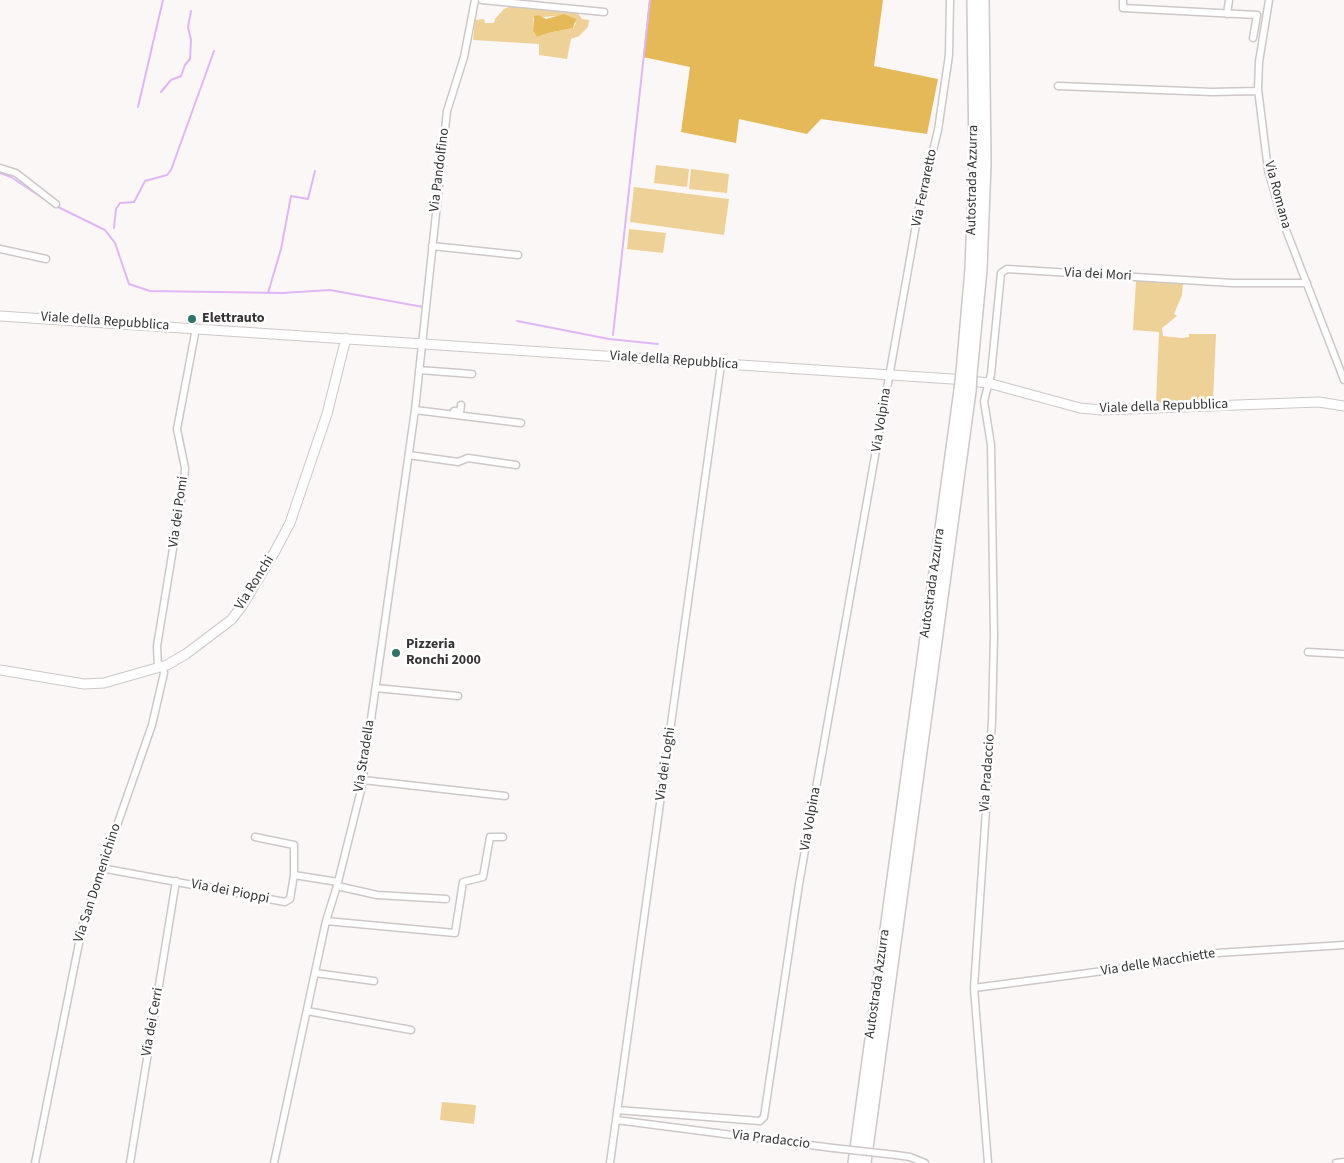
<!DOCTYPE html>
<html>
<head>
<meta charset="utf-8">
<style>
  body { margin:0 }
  canvas { display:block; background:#fcf7f7 }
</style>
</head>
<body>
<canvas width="1344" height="1163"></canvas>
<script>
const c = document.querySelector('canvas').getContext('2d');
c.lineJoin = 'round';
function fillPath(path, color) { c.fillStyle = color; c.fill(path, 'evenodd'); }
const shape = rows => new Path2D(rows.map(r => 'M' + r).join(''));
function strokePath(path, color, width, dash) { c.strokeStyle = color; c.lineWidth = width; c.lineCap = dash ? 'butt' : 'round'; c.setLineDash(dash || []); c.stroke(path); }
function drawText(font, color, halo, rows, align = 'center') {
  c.font = font + ' "Source Sans 3",sans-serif'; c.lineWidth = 5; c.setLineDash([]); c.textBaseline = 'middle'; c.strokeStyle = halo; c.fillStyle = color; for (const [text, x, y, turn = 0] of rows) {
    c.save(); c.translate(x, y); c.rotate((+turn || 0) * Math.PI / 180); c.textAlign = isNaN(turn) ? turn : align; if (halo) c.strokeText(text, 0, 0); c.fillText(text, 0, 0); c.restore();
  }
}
fillPath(shape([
  [511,6,576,11,582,19,589,20,588,27,579,36,571,39,567,59,539,55,539,44,473,40,475,20,484,19,485,23,494,23,495,19,504,9],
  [555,16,576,23,573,28,548,33,537,37,533,31,533,18],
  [656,165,689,169,687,187,654,183],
  [691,169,729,174,727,193,689,189],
  [634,187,729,199,724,235,630,222],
  [629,229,666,233,663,253,627,249],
  [1136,281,1183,284,1182,295,1174,314,1177,316,1162,328,1163,336,1182,338,1189,337,1189,334,1216,334,1213,401,1156,404,1159,332,1133,330],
  [442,1102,476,1105,474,1124,440,1120]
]), '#eed196');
fillPath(shape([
  [649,0,883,0,874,66,938,79,927,134,821,119,807,134,739,119,736,143,681,132,690,67,643,57],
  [564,14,576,19,573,28,548,33,537,37,533,31,534,16,538,15,546,19]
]), '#e5b958');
strokePath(shape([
  [161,92,171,80,181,76,185,65,190,59,191,40,188,27,191,11],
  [138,107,163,0],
  [0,173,11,177,50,203],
  [56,206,105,230,115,243,129,284,150,291,283,293,330,290,423,307],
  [114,228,116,209,120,203,134,202,145,181,167,175,171,170,214,51],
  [268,293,281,249,291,196,308,199,315,171],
  [517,321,609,339,658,344],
  [613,335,650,0]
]), '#e1b6f8', 2);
const street = shape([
  [482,0,604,12],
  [1123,0,1123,8,1257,15,1253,38],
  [1269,0,1259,62,1258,89,1268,170,1283,222,1344,380],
  [1227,14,1229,0],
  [1058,86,1212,92,1258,91],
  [0,168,16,173,56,204],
  [432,246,518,255],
  [0,249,46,259],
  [419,370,472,374],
  [415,410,521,423],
  [454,411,460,412,461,405],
  [409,455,458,462,468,458,516,465],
  [1308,652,1344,654],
  [158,668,157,646,184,482,185,468,177,429,196,328],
  [376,688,458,696],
  [363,780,505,796],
  [255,837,294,845,294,875],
  [101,868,285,902,290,899,294,875,338,882],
  [337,886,377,895,446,899],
  [326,921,455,933,463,882,483,877,490,837,503,837],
  [315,973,374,981],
  [974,988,1164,963,1217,953,1344,945],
  [307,1011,411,1030],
  [617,1110,760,1121,764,1117,799,884,919,208,938,130,949,55,950,0],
  [616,1120,833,1148],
  [896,1155,910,1157,925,1163],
  [35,1163,83,923,152,725,164,673,163,666],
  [130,1163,176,881],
  [274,1163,326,921,337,886,361,790,415,410,447,111,464,57,475,0],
  [610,1163,721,364],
  [988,1163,974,988,992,721,994,635,991,445,984,401,991,374,1001,273,1007,269,1232,283,1307,283],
  [1336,1163,1344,1162]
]);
const secondary = shape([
  [0,316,952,379,988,383,1080,408,1101,410,1319,402,1344,406],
  [0,670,84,684,104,683,167,665,186,654,231,620,242,606,274,553,290,523,327,414,346,338]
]);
const highway = shape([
  [962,372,971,269,975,163,973,0],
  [971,374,981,269,985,163,983,0],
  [854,1163,960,390],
  [865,1163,970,391]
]);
strokePath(street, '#cdc8c7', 9);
strokePath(secondary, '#cdc8c7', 11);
strokePath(highway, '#cdc8c7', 14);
strokePath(street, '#fff', 6);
strokePath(secondary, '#fff', 9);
strokePath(highway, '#fff', 11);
const streetBridge = shape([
  [833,1148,896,1155]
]);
const highwayBridge = shape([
  [960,390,962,372],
  [970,391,971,374]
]);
strokePath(streetBridge, '#cdc8c7', 9, []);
strokePath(highwayBridge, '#cdc8c7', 14, []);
strokePath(streetBridge, '#fff', 6);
strokePath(highwayBridge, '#fff', 11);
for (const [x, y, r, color] of [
  [192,319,5,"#2e746b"],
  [396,653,5,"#2e746b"]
]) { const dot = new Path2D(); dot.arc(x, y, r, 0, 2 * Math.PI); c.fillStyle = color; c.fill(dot); strokePath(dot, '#fff', 2); }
drawText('14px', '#363434', '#fff', [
  ["Via Pandolfino",440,170,-83],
  ["Autostrada Azzurra",973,180,-89],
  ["Via Ferraretto",925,188,-78],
  ["Via Romana",1277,195,75],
  ["Via dei Mori",1098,275,3],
  ["Viale della Repubblica",105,322,4],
  ["Viale della Repubblica",674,361,4],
  ["Viale della Repubblica",1164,407,-2],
  ["Via Volpina",882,420,-81],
  ["Via dei Pomi",179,512,-82],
  ["Via Ronchi",255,583,-58],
  ["Autostrada Azzurra",933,583,-82],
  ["Via Stradella",365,756,-81],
  ["Via dei Loghi",666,764,-82],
  ["Via Pradaccio",988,773,-86],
  ["Via Volpina",811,819,-80],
  ["Via San Domenichino",98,883,-72],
  ["Via dei Pioppi",230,892,11],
  ["Via delle Macchiette",1158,963,-9],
  ["Autostrada Azzurra",878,984,-82],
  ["Via dei Cerri",153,1022,-80],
  ["Via Pradaccio",771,1140,7]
]);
drawText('bold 14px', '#363434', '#fff', [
  ["Elettrauto",202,319],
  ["Pizzeria",406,645],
  ["Ronchi 2000",406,661]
], 'left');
</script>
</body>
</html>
